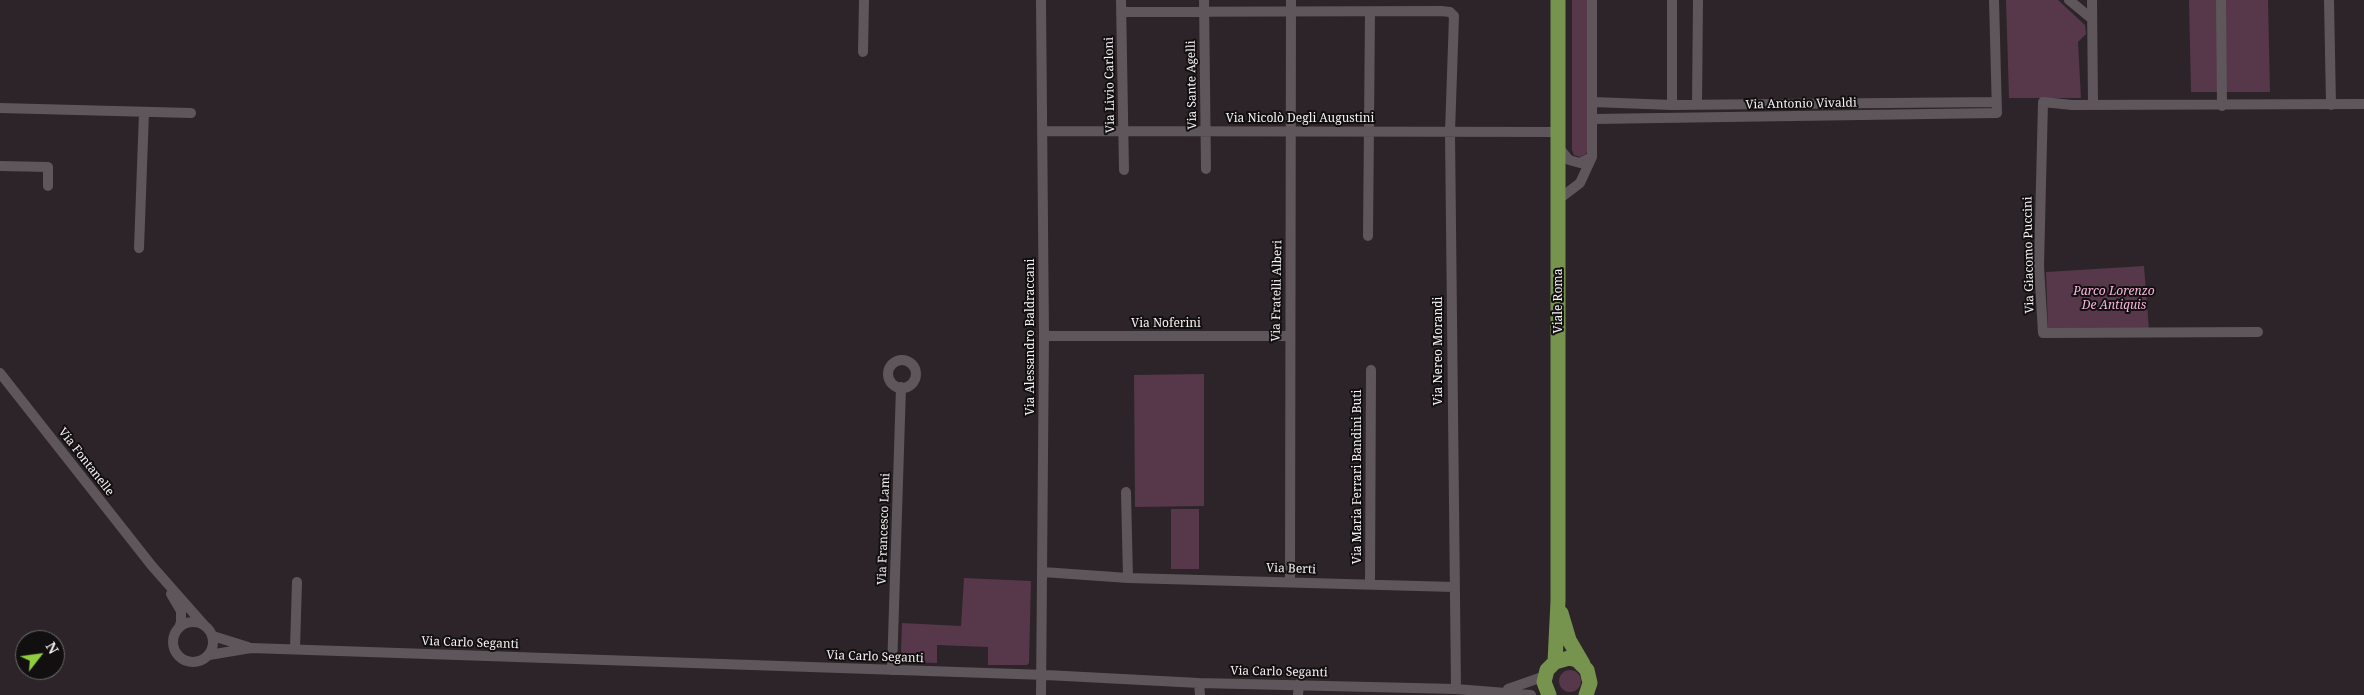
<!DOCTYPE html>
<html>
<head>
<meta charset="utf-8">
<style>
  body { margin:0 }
  #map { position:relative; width:2364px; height:695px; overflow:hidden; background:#2c2428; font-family:"Noto Serif",serif }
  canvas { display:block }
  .north { position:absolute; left:15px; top:630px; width:50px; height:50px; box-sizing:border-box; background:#120f10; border:1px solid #6e6a6b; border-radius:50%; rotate:60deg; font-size:14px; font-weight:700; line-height:20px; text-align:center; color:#f7f2f4 }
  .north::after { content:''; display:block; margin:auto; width:18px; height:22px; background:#91cd40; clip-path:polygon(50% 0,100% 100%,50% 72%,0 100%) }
</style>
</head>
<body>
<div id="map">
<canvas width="2364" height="695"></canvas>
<div class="north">N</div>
</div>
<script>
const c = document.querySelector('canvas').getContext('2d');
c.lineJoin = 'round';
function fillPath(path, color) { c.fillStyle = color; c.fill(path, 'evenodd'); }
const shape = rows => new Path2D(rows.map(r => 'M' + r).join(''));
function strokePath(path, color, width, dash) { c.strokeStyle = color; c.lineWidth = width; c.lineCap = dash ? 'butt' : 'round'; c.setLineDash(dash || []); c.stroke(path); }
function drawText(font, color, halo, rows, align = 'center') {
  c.font = font + ' "Noto Serif",serif'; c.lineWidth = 4; c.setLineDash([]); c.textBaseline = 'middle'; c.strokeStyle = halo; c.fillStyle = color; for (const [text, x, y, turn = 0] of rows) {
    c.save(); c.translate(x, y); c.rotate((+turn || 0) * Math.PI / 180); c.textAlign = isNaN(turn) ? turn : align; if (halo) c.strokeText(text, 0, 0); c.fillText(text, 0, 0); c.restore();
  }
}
fillPath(shape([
  [1572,0,1587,0,1588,149,1586,154,1580,157,1574,155,1572,150],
  [2006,0,2058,0,2085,25,2086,34,2078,42,2081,98,2009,98],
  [2189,0,2268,0,2270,92,2191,92],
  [2144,266,2149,330,2048,329,2046,272],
  [1204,374,1204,506,1135,507,1134,375],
  [1171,509,1199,509,1199,569,1171,569],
  [964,578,1031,581,1029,663,1027,665,988,665,988,647,937,645,937,663,908,662,903,657,901,651,902,623,961,626],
  '1559 681a11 11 0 1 1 22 0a11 11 0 1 1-22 0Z'
]), '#57374a');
strokePath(shape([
  [1121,0,1124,170],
  [1204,0,1206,169],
  [2069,0,2092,19],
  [2092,0,2093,105],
  [2221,0,2222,106],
  [2329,0,2331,105],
  [1121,12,1441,11,1450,12,1454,16,1450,132,1456,689],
  [863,52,864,0],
  [1593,102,1672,105,1996,102],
  [1672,105,1672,0],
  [1697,105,1698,0],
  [0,108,191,113],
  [1593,119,1997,113,1994,0],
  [1042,131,1559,132],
  [1559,148,1569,160,1580,163,1592,157],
  [0,166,48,167,48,186],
  [1559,199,1580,183,1592,157,1592,0],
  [1368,236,1370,12],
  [139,248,144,112],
  [2258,332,2043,333,2039,266,2043,102,2072,105,2364,104],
  [1044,336,1289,336],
  '888 374a14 14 0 1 1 28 0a14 14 0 1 1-28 0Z',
  [0,373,152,566,205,626],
  [1126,492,1128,578],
  [1043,572,1128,578,1454,587],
  [1290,582,1291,0],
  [1370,584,1371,370],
  [171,594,181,611,181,622,179,628],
  '173 642a20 20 0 1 1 40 0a20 20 0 1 1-40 0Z',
  [213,636,248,647],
  [295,649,297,582],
  [209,655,251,648,1046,675,1199,683,1456,689,1531,695],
  [892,670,901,387],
  [1199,683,1200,695],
  [1508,689,1545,676],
  [1041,695,1044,336,1041,0],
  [1298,695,1299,684]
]), '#5e565b', 10);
strokePath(shape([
  [1561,613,1569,640,1583,664],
  [1555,662,1558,601,1558,0],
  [1549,695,1544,682,1547,670,1555,662,1569,658,1577,660,1587,670,1590,683,1586,695]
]), '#77944f', 15);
drawText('12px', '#f7f2f4', '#120f10', [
  ["Via Livio Carloni",1110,85,-91],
  ["Via Sante Agelli",1192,85,-91],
  ["Via Antonio Vivaldi",1801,104,-1],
  ["Via Nicolò Degli Augustini",1300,119],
  ["Via Giacomo Puccini",2029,255,-91],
  ["Via Fratelli Alberi",1277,291,-89],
  ["Viale Roma",1559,301,-90],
  ["Via Noferini",1166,324],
  ["Via Alessandro Baldraccani",1031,337,-90],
  ["Via Nereo Morandi",1439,351,-90],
  ["Via Fontanelle",86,462,52],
  ["Via Maria Ferrari Bandini Buti",1358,477,-90],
  ["Via Francesco Lami",884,529,-88],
  ["Via Berti",1291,569,2],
  ["Via Carlo Seganti",470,643,2],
  ["Via Carlo Seganti",875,657,2],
  ["Via Carlo Seganti",1279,672,1]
]);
drawText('italic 12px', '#fbb7de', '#120f10', [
  ["Parco Lorenzo",2114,292],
  ["De Antiquis",2114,306]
]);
</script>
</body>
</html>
